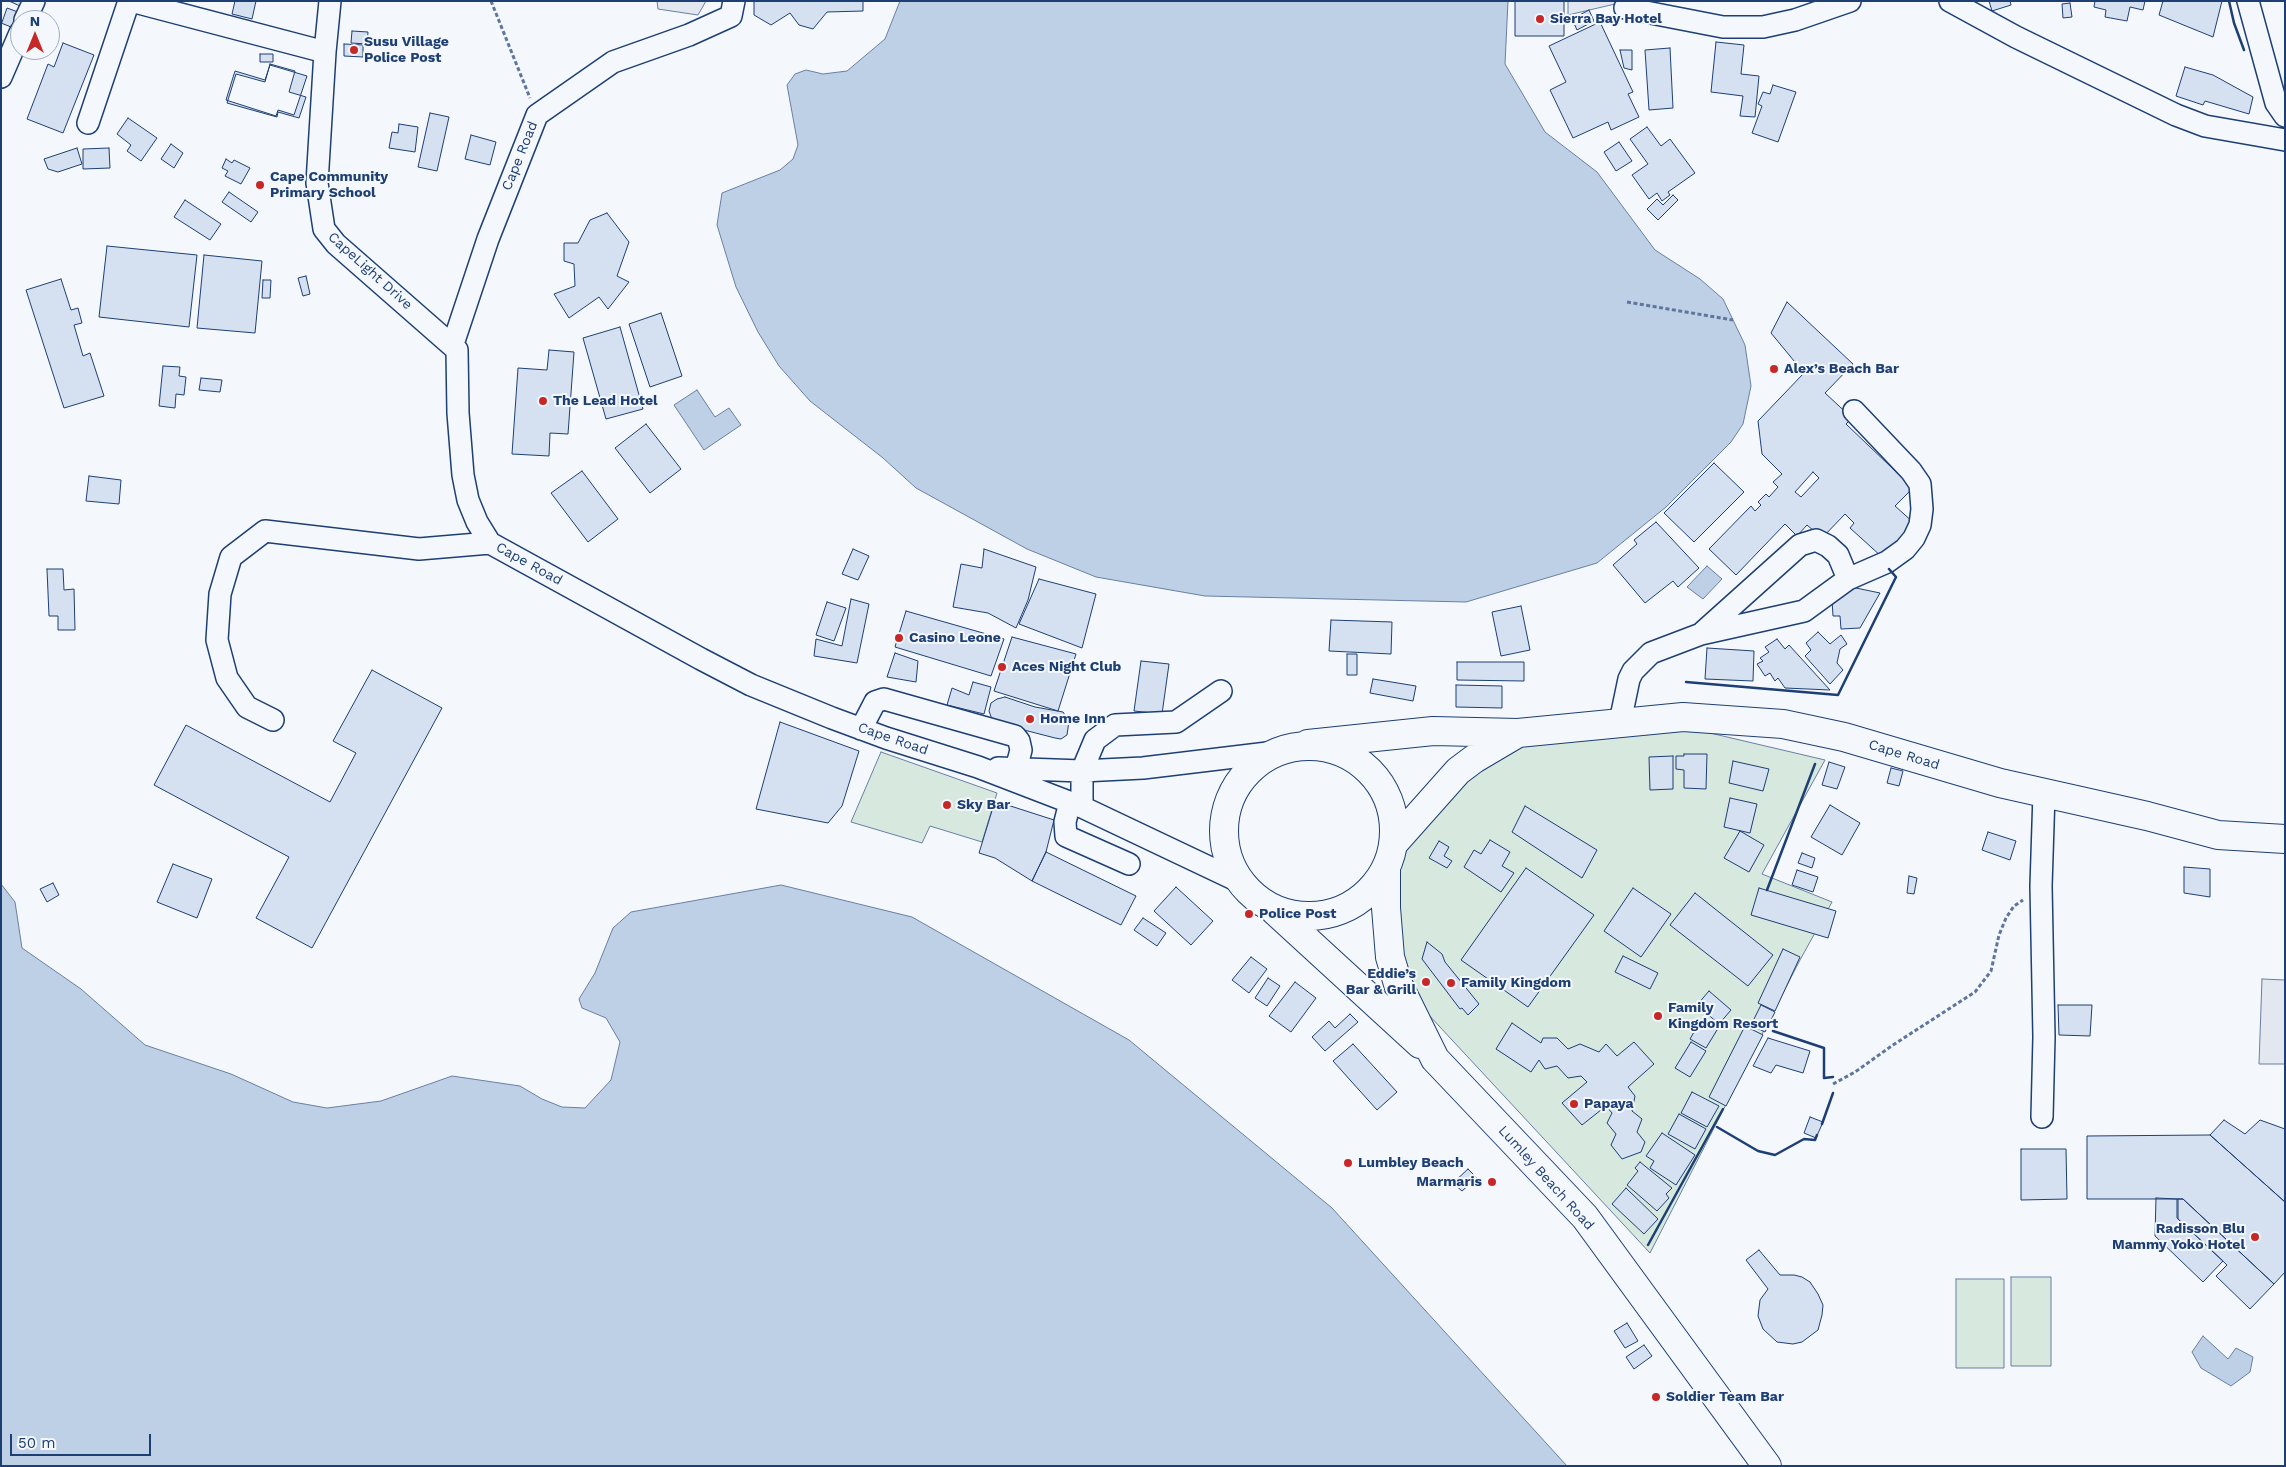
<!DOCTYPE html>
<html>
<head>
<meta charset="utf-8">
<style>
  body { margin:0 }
  #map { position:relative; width:2286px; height:1467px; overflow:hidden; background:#f4f7fb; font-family:"Work Sans",sans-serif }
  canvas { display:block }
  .frame { position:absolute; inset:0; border:2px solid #1d3f73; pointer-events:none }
  .north { position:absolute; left:10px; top:10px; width:50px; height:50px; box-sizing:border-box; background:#f4f7fb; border:1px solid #9eadc5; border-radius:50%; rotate:0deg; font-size:14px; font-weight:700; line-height:20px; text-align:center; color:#1d3f73 }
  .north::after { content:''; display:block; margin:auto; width:18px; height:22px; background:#c62828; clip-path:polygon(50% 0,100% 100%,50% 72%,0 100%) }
  .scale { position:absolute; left:10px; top:1434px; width:141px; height:22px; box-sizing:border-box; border:2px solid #1d3f73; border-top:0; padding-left:6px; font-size:15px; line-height:18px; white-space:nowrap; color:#1d3f73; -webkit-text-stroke:4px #f4f7fb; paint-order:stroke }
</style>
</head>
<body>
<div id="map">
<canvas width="2286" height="1467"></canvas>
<div class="frame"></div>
<div class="north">N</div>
<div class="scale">50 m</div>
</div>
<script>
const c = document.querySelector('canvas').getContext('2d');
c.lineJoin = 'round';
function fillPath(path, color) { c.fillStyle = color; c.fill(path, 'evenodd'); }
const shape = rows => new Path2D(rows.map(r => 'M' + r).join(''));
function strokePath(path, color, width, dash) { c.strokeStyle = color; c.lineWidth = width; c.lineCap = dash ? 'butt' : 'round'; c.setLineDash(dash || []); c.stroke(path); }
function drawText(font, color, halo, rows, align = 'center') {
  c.font = font + ' "Work Sans",sans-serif'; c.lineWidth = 4; c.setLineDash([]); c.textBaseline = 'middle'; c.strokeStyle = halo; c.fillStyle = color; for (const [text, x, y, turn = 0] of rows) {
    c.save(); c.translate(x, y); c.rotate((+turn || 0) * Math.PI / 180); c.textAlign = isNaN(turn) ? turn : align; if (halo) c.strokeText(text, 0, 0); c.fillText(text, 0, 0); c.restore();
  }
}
const green = shape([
  [1676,725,1825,760,1762,874,1832,902,1800,960,1650,1253,1387,970,1396,852,1467,770,1551,734,1676,725],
  [881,752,997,793,982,842,930,826,922,843,851,822,881,752],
  [2011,1277,2051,1277,2051,1366,2011,1366,2011,1277],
  [1956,1279,2004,1279,2004,1368,1956,1368,1956,1279]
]);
fillPath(green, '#d7e8df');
strokePath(green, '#687fa3', 1);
const parking = shape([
  [657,1,706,1,698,15,658,9,657,1],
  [1568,1,1615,1,1615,4,1568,15,1568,1],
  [2262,979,2285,980,2285,1064,2259,1064,2262,979]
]);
fillPath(parking, '#e3e8f0');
strokePath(parking, '#687fa3', 1);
const water = shape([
  [900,1,1508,1,1505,64,1545,132,1597,172,1655,250,1700,279,1723,299,1745,345,1751,386,1743,424,1731,442,1666,507,1597,563,1466,602,1205,596,1096,577,1027,549,916,488,883,458,810,401,779,366,758,332,736,287,717,225,722,193,780,170,793,159,798,145,787,85,795,74,806,70,823,74,847,71,885,39,900,1],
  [697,390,715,417,729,408,741,425,704,450,674,405,697,390],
  [1707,566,1722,579,1703,599,1687,587,1707,566],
  [1,884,15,902,22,948,81,989,145,1045,231,1074,293,1102,327,1108,381,1101,452,1076,520,1086,542,1099,562,1107,585,1108,611,1080,620,1042,606,1018,582,1008,579,999,595,973,613,928,631,912,781,885,912,917,1129,1040,1332,1208,1567,1466,1,1466,1,884],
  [2203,1336,2228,1359,2236,1348,2253,1357,2250,1372,2231,1386,2201,1368,2192,1352,2203,1336]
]);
fillPath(water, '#bed0e5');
strokePath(water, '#687fa3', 1);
const building = shape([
  [1,1,9,1,20,6,11,27,1,23,1,1],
  [1,1,23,1,26,15,7,8,1,25,1,1],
  [235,1,256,1,252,19,232,14,235,1],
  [754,1,863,1,863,11,827,12,813,29,799,25,790,13,771,25,754,15,754,1],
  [1515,1,1564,1,1564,36,1515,36,1515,1],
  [1989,1,2010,1,2011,5,1992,11,1989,1],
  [2095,1,2145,1,2143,10,2130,7,2127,21,2105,17,2106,10,2094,7,2095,1],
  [2163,1,2222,1,2213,37,2159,15,2163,1],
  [2070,3,2072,17,2063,18,2062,4,2070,3],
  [1589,10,1594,21,1577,30,1572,19,1589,10],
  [1600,22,1633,92,1628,94,1639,117,1611,130,1608,122,1573,138,1550,90,1566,82,1549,46,1600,22],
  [352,31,368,32,367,44,351,43,352,31],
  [1716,42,1744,45,1741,74,1759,76,1755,117,1740,116,1743,96,1711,92,1716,42],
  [63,43,94,55,63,133,27,119,48,64,54,67,63,43],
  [344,44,363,45,363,57,344,56,344,44],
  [1670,48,1673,108,1649,110,1645,50,1670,48],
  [1620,50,1632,50,1632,70,1624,68,1620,50],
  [260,54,273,54,273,62,260,62,260,54],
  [270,64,295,71,289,92,306,97,299,118,278,112,277,117,227,103,236,74,265,82,270,64],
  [270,65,307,76,294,115,278,110,276,116,226,100,235,71,265,80,270,65],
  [2185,67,2213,75,2253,97,2249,114,2205,101,2203,105,2176,96,2185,67],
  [1773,85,1796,92,1778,142,1752,133,1762,106,1758,104,1763,92,1770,94,1773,85],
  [430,113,449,117,437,171,418,167,430,113],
  [128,118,157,138,141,161,127,151,131,145,117,134,128,118],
  [399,124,418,127,415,152,389,148,392,132,398,133,399,124],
  [1647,127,1661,146,1670,139,1695,173,1668,192,1670,195,1662,201,1657,193,1649,199,1632,175,1648,164,1630,139,1647,127],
  [471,135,496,142,490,165,465,159,471,135],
  [1619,142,1632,161,1616,171,1604,152,1619,142],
  [171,144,183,153,174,168,161,159,171,144],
  [77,148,82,164,58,172,48,169,44,159,77,148],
  [109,148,110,168,83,169,83,149,109,148],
  [226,159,232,163,234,160,250,168,241,184,225,176,228,171,222,168,226,159],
  [229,192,258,212,251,222,222,202,229,192],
  [1673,195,1678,200,1658,220,1647,209,1657,199,1663,205,1673,195],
  [185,200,221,224,210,240,174,217,185,200],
  [607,213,629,242,617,276,629,282,608,309,599,297,569,318,554,294,575,286,574,264,564,261,564,243,578,243,590,220,607,213],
  [107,246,197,255,189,327,99,317,107,246],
  [204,255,262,261,255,333,197,328,204,255],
  [306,276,310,294,303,296,298,278,306,276],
  [61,279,71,310,78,308,82,323,74,325,83,356,90,353,104,396,64,408,26,290,61,279],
  [263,280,271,280,270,298,262,298,263,280],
  [1787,302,1853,364,1825,393,1852,418,1846,424,1913,488,1895,506,1914,523,1882,557,1850,528,1854,523,1845,514,1822,538,1807,525,1797,536,1785,524,1736,575,1709,549,1751,506,1755,511,1761,505,1758,502,1766,494,1769,497,1778,487,1773,482,1782,474,1762,454,1758,421,1804,373,1771,333,1787,302],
  [1813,472,1819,478,1801,497,1795,492,1813,472],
  [661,313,682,376,650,387,629,324,661,313],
  [620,327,643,409,606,419,583,338,620,327],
  [549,350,574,352,568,434,550,433,549,456,512,454,518,368,547,370,549,350],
  [163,366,180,367,179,376,186,377,184,395,176,394,175,408,159,406,163,366],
  [201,378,222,380,220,392,199,390,201,378],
  [646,424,681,469,650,493,615,448,646,424],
  [1714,463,1744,492,1694,542,1664,513,1714,463],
  [582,471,618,519,588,542,551,493,582,471],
  [89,476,121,480,119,504,86,501,89,476],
  [1656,522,1699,568,1678,587,1673,581,1645,603,1613,565,1637,544,1634,540,1656,522],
  [853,549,869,556,858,580,842,574,853,549],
  [984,549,1036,567,1028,600,1016,628,988,613,953,607,961,564,982,568,984,549],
  [47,569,63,569,64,590,74,589,75,630,58,630,58,616,49,616,47,569],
  [1039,579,1096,594,1082,648,1019,624,1039,579],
  [1856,588,1880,593,1860,628,1841,629,1840,616,1833,616,1832,600,1840,599,1840,594,1856,588],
  [851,599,869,604,857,663,814,656,816,639,842,646,851,599],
  [827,602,846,608,834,641,816,635,827,602],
  [1521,606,1530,650,1501,656,1492,612,1521,606],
  [906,611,1004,639,991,676,895,647,906,611],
  [1331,620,1392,622,1391,654,1329,651,1331,620],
  [1818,632,1830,644,1841,635,1847,644,1840,649,1837,663,1843,670,1830,684,1805,656,1811,650,1806,643,1818,632],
  [1012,637,1076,654,1058,711,994,691,1012,637],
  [1777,639,1785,649,1789,645,1830,690,1785,688,1778,678,1775,681,1770,673,1765,676,1757,664,1763,661,1760,658,1769,652,1765,647,1777,639],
  [1707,648,1754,651,1753,681,1705,679,1707,648],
  [895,653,918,661,916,682,887,677,895,653],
  [1347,654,1357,654,1357,675,1347,675,1347,654],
  [1141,661,1169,664,1162,714,1134,711,1141,661],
  [1457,662,1524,662,1524,681,1457,680,1457,662],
  [372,670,442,708,312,948,256,918,289,857,154,785,186,725,330,802,356,753,333,741,372,670],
  [1373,679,1416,686,1413,701,1370,693,1373,679],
  [973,682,991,687,984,714,947,705,952,688,969,695,973,682],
  [1456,685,1502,686,1502,708,1456,707,1456,685],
  [1005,697,1035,707,1063,712,1069,721,1067,735,1061,739,1055,738,993,722,989,711,991,703,997,699,1005,697],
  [780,722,859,751,842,806,828,823,756,809,780,722],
  [1684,754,1707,754,1706,789,1684,788,1684,770,1676,769,1676,756,1684,756,1684,754],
  [1673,756,1673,789,1650,790,1649,757,1673,756],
  [1733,761,1769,769,1763,791,1729,783,1733,761],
  [1829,762,1845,767,1837,789,1822,785,1829,762],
  [1891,768,1903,771,1899,786,1887,783,1891,768],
  [1730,798,1757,804,1750,833,1724,827,1730,798],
  [995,801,1054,820,1046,852,1032,881,995,858,979,853,995,801],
  [1830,805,1860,823,1842,855,1811,837,1830,805],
  [1525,806,1597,850,1582,878,1512,832,1525,806],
  [1740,831,1764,845,1749,872,1724,858,1740,831],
  [1988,832,2016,841,2010,860,1982,850,1988,832],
  [1490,840,1510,852,1502,866,1514,873,1501,892,1464,867,1474,850,1481,854,1490,840],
  [1439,841,1449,847,1444,856,1452,861,1447,868,1429,858,1439,841],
  [1046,852,1136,896,1121,925,1032,881,1046,852],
  [1802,853,1815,858,1812,868,1798,863,1802,853],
  [173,864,212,879,197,918,157,902,173,864],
  [2184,867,2210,869,2210,897,2184,893,2184,867],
  [1526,868,1594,915,1528,1007,1461,960,1526,868],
  [1797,870,1818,877,1813,892,1792,885,1797,870],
  [1909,876,1917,878,1914,894,1907,893,1909,876],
  [53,883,59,895,47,902,40,889,53,883],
  [1176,887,1213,921,1191,945,1154,911,1176,887],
  [1633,888,1671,914,1641,957,1604,931,1633,888],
  [1759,888,1836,911,1828,938,1751,915,1759,888],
  [1695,893,1773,955,1748,986,1670,925,1695,893],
  [1143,918,1166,933,1157,946,1134,930,1143,918],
  [1427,942,1442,954,1445,962,1479,1004,1468,1015,1462,1008,1460,1009,1422,959,1427,942],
  [1783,949,1800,957,1775,1011,1758,1003,1783,949],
  [1623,956,1658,973,1650,989,1615,972,1623,956],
  [1251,957,1267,969,1249,993,1232,980,1251,957],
  [1268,978,1280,986,1267,1006,1255,998,1268,978],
  [1295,982,1316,998,1291,1032,1269,1016,1295,982],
  [1709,991,1731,1010,1719,1024,1697,1005,1709,991],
  [1761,1005,1775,1012,1765,1032,1751,1025,1761,1005],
  [2058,1005,2092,1005,2090,1036,2059,1035,2058,1005],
  [1350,1014,1358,1022,1325,1051,1312,1037,1329,1021,1335,1028,1350,1014],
  [1701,1020,1717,1030,1706,1048,1690,1039,1701,1020],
  [1512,1023,1541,1043,1543,1038,1557,1038,1568,1049,1580,1044,1599,1052,1606,1044,1617,1056,1634,1042,1654,1064,1628,1087,1635,1096,1632,1111,1642,1119,1637,1132,1645,1142,1641,1152,1622,1159,1611,1145,1616,1134,1607,1123,1612,1113,1606,1106,1582,1125,1562,1103,1587,1082,1581,1076,1568,1078,1557,1066,1545,1069,1539,1060,1531,1072,1496,1049,1512,1023],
  [1745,1026,1763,1035,1726,1106,1709,1097,1745,1026],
  [1768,1038,1810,1051,1803,1073,1776,1065,1771,1073,1753,1066,1768,1038],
  [1691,1042,1706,1051,1690,1077,1675,1068,1691,1042],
  [1353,1044,1397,1092,1377,1110,1333,1061,1353,1044],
  [1692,1092,1719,1106,1707,1127,1681,1113,1692,1092],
  [1679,1114,1706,1129,1695,1149,1668,1134,1679,1114],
  [1810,1117,1823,1122,1816,1138,1804,1133,1810,1117],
  [2224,1120,2245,1134,2260,1120,2285,1129,2285,1202,2210,1135,2224,1120],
  [1662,1133,1695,1155,1676,1185,1650,1168,1654,1161,1646,1156,1662,1133],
  [2210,1135,2285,1202,2285,1272,2274,1284,2183,1199,2087,1199,2087,1136,2210,1135],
  [2021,1149,2066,1149,2067,1199,2021,1200,2021,1149],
  [1640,1162,1672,1188,1666,1194,1669,1198,1657,1211,1627,1185,1638,1171,1635,1168,1640,1162],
  [1468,1169,1477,1178,1462,1191,1453,1183,1468,1169],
  [1626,1188,1658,1219,1644,1234,1612,1204,1626,1188],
  [2156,1198,2177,1199,2177,1218,2223,1261,2203,1282,2155,1236,2156,1198],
  [2178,1199,2183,1199,2274,1284,2250,1309,2216,1276,2227,1265,2178,1219,2178,1199],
  [1759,1250,1780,1275,1794,1275,1802,1277,1810,1282,1818,1294,1823,1305,1822,1315,1818,1330,1802,1342,1793,1344,1777,1342,1763,1329,1758,1316,1760,1300,1768,1289,1746,1260,1759,1250],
  [1627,1323,1638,1341,1625,1348,1614,1331,1627,1323],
  [1644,1345,1652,1356,1634,1369,1626,1357,1644,1345]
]);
fillPath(building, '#d5e0f0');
strokePath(building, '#1d3f73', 1);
const minor = shape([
  [131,1,325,52],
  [330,1,325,52,317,183,324,229,336,244,457,350,458,413,463,475,468,500,477,522,490,543,701,659,751,685,832,718,886,738,978,767,1082,807,1238,881],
  [1950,1,2016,37,2176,115,2205,126,2285,140],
  [2248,1,2276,103,2285,116],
  [1625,8,1723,27,1763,27,1795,20,1850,1],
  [25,20,34,1],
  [1,77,20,33],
  [88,123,129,1],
  [453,344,488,239,537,115,613,62,689,35,731,16,734,1],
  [1703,632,1800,545,1816,540,1828,546,1838,555,1848,579],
  [273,720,247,707,227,678,217,640,220,594,231,557,265,531,419,549,490,543],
  [1620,722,1629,679,1633,671,1651,653,1701,634,1804,611,1848,579,1887,562,1905,549,1914,538,1920,525,1922,509,1920,484,1911,471,1854,411],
  [861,729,875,702,884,699,1015,736,1019,741,1021,750,1016,769],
  [998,768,1082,771,1143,768,1276,752],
  [1070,802,1065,822,1066,836,1129,864],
  [1082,807,1082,771,1095,740,1115,725,1176,722,1221,691],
  [2042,1117,2044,1037,2041,886,2044,794]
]);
const major = shape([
  [1308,744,1433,731,1518,733,1683,717,1783,724,1844,737,2000,783,2147,816,2218,835,2285,839],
  '1224 831a85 85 0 1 1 170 0a85 85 0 1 1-170 0Z',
  [1394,843,1458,771,1474,759,1518,733],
  [1386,868,1386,908,1390,957,1398,984,1435,1059,1585,1217,1767,1466],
  [1275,911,1420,1044]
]);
strokePath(minor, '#1d3f73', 24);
strokePath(major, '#1d3f73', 30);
strokePath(shape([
  [491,1,530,98],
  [1627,302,1733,320],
  [1833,1084,1855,1072,1893,1045,1975,992,1991,971,1999,935,2006,918,2014,906,2023,900]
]), '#5e769c', 3, [4, 2.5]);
strokePath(minor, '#f4f7fb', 21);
strokePath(major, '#f4f7fb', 28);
strokePath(shape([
  [2229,1,2234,23,2244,50],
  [1686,682,1838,695,1896,577,1889,569],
  [1767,890,1815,764],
  [1773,1031,1824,1048,1824,1078,1833,1077],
  [1822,1124,1833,1093],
  [1717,1127,1758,1151,1775,1155,1804,1139,1815,1140,1817,1135],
  [1648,1245,1723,1109]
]), '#1d3f73', 2.5);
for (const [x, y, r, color] of [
  [1540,19,5,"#c62828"],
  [354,50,5,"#c62828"],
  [260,185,5,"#c62828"],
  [1774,369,5,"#c62828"],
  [543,401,5,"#c62828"],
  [899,638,5,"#c62828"],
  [1002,667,5,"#c62828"],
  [1030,719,5,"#c62828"],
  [947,805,5,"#c62828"],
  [1249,914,5,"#c62828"],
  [1426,982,5,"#c62828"],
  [1451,983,5,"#c62828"],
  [1658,1016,5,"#c62828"],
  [1574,1104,5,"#c62828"],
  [1348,1163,5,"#c62828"],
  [1492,1182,5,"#c62828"],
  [2255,1237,5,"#c62828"],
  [1656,1397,5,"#c62828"]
]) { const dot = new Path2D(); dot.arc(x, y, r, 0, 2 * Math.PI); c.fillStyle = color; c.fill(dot); strokePath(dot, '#f4f7fb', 2); }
drawText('bold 14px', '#1d3f73', '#f4f7fb', [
  ["Sierra Bay Hotel",1550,19],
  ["Susu Village",364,42],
  ["Police Post",364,58],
  ["Cape Community",270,177],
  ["Primary School",270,193],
  ["Alex’s Beach Bar",1784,369],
  ["The Lead Hotel",553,401],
  ["Casino Leone",909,638],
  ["Aces Night Club",1012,667],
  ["Home Inn",1040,719],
  ["Sky Bar",957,805],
  ["Police Post",1259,914],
  ["Eddie’s",1416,974,"right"],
  ["Bar & Grill",1416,990,"right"],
  ["Family Kingdom",1461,983],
  ["Family",1668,1008],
  ["Kingdom Resort",1668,1024],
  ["Papaya",1584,1104],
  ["Lumbley Beach",1358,1163],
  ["Marmaris",1482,1182,"right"],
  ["Radisson Blu",2245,1229,"right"],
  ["Mammy Yoko Hotel",2245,1245,"right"],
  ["Soldier Team Bar",1666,1397]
], 'left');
drawText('14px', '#1d3f73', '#f4f7fb', [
  ["Cape Road",520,156,-68],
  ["CapeLight Drive",370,271,42],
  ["Cape Road",529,564,29],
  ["Cape Road",893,739,19],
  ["Cape Road",1904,755,17],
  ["Lumley Beach Road",1546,1178,48]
]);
</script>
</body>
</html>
